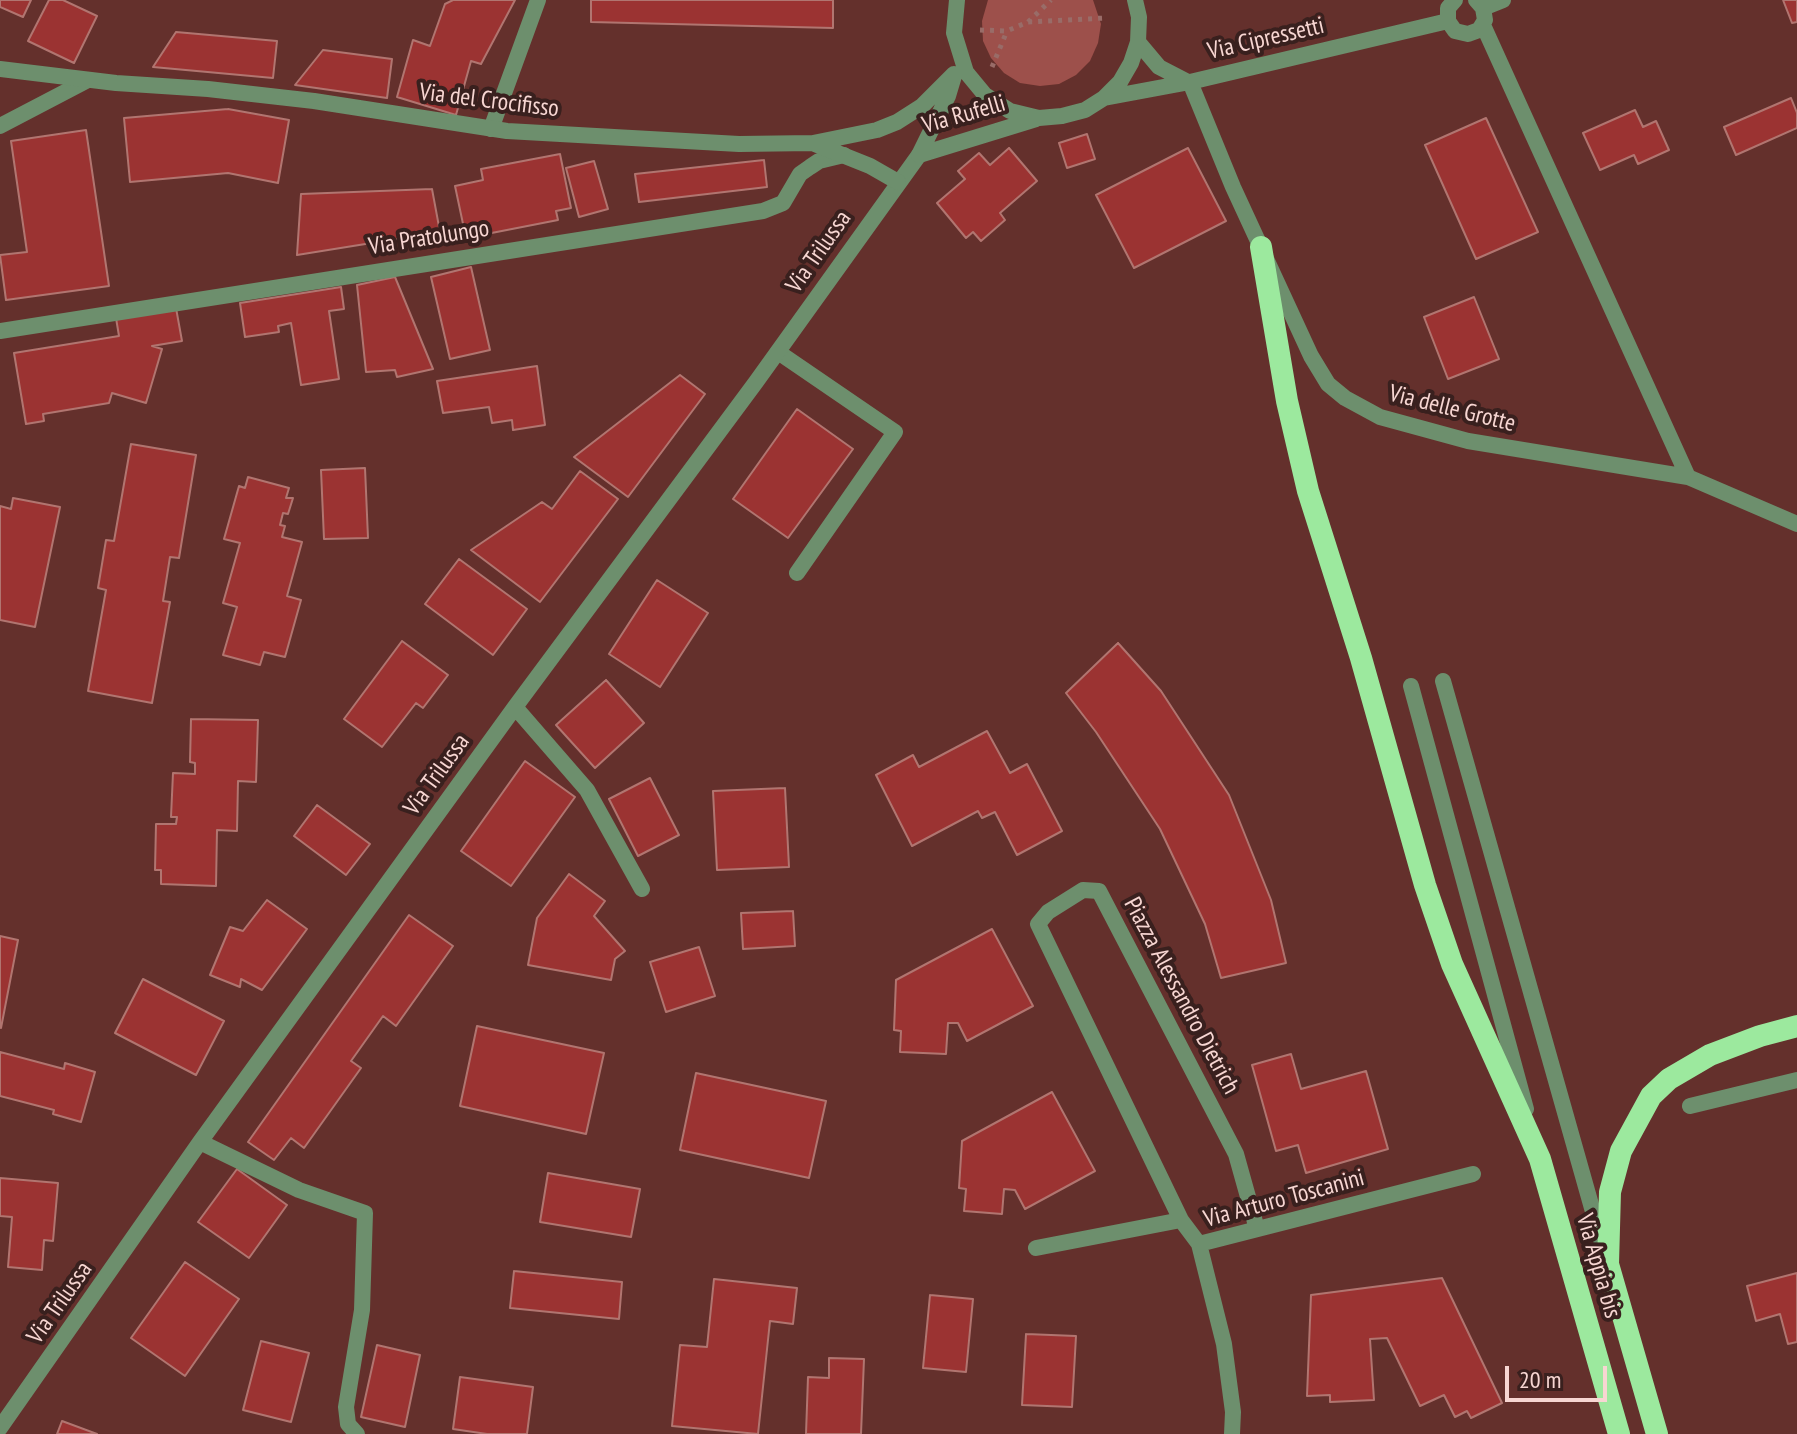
<!DOCTYPE html>
<html>
<head>
<meta charset="utf-8">
<style>
  body { margin:0 }
  #map { position:relative; width:1797px; height:1434px; overflow:hidden; background:#64302c; font-family:"PT Sans Narrow",sans-serif }
  canvas { display:block }
  .scale { position:absolute; left:1505px; top:1366px; width:102px; height:36px; box-sizing:border-box; border:4px solid #f7d6d2; border-top:0; padding-left:10px; font-size:24px; line-height:28px; white-space:nowrap; color:#f7d6d2; -webkit-text-stroke:6px #39201e; paint-order:stroke }
</style>
</head>
<body>
<div id="map">
<canvas width="1797" height="1434"></canvas>
<div class="scale">20 m</div>
</div>
<script>
const c = document.querySelector('canvas').getContext('2d');
c.lineJoin = 'round';
function fillPath(path, color) { c.fillStyle = color; c.fill(path, 'evenodd'); }
const shape = rows => new Path2D(rows.map(r => 'M' + r).join(''));
function strokePath(path, color, width, dash) { c.strokeStyle = color; c.lineWidth = width; c.lineCap = dash ? 'butt' : 'round'; c.setLineDash(dash || []); c.stroke(path); }
function drawText(font, color, halo, rows, align = 'center') {
  c.font = font + ' "PT Sans Narrow",sans-serif'; c.lineWidth = 8; c.setLineDash([]); c.textBaseline = 'middle'; c.strokeStyle = halo; c.fillStyle = color; for (const [text, x, y, turn = 0] of rows) {
    c.save(); c.translate(x, y); c.rotate((+turn || 0) * Math.PI / 180); c.textAlign = isNaN(turn) ? turn : align; if (halo) c.strokeText(text, 0, 0); c.fillText(text, 0, 0); c.restore();
  }
}
fillPath(shape([
  [988,0,1093,0,1101,24,1098,43,1090,61,1076,75,1059,84,1040,86,1020,83,1004,73,991,58,983,41,982,21]
]), '#9d504b');
const building = shape([
  [0,0,31,0,23,17,0,7,0,0],
  [49,0,63,0,97,16,74,63,28,41,49,0],
  [453,0,515,0,481,64,471,61,456,115,397,97,413,40,430,46,445,4,453,0],
  [591,0,833,0,833,28,591,22,591,0],
  [1783,0,1797,0,1797,22,1792,23,1783,0],
  [176,32,277,41,273,78,153,67,176,32],
  [323,50,392,59,387,98,295,85,323,50],
  [1791,98,1797,113,1797,128,1736,155,1724,127,1791,98],
  [228,109,289,120,278,183,228,173,130,182,124,118,228,109],
  [1635,110,1643,127,1656,121,1669,150,1638,164,1634,155,1600,170,1583,133,1635,110],
  [1486,118,1538,232,1476,259,1425,145,1486,118],
  [86,130,109,286,6,300,0,255,27,252,11,141,86,130],
  [1087,134,1095,159,1067,168,1059,143,1087,134],
  [1009,148,1037,181,1000,213,1005,220,981,241,973,232,966,238,937,203,965,179,958,171,979,153,990,165,1009,148],
  [1188,148,1226,221,1134,268,1096,195,1188,148],
  [560,154,571,208,556,211,558,220,466,238,455,186,483,180,481,169,560,154],
  [764,160,767,187,639,202,635,174,764,160],
  [594,161,608,209,579,217,566,168,594,161],
  [432,189,440,232,297,255,301,194,432,189],
  [471,267,490,350,450,359,431,277,471,267],
  [395,277,433,369,397,377,395,370,366,372,357,285,395,277],
  [341,287,344,309,329,311,339,379,301,385,291,323,278,326,279,332,245,337,240,303,341,287],
  [1474,297,1499,359,1448,379,1424,317,1474,297],
  [176,308,182,341,152,346,162,349,146,403,112,393,109,403,43,414,44,421,26,424,14,353,119,336,116,318,176,308],
  [537,366,545,425,513,430,512,420,492,423,489,407,443,413,437,381,537,366],
  [680,375,705,394,628,497,574,457,680,375],
  [797,409,853,449,788,538,733,499,797,409],
  [131,444,196,455,179,558,170,557,163,601,170,602,152,703,88,691,106,590,98,588,106,540,114,541,131,444],
  [365,468,368,538,324,539,321,470,365,468],
  [580,471,618,499,540,602,471,550,542,502,552,509,580,471],
  [248,477,289,488,286,498,293,498,288,514,283,513,280,525,285,526,282,537,302,542,287,596,301,600,285,657,264,652,260,665,223,655,237,607,223,603,240,543,224,539,239,486,245,488,248,477],
  [13,498,60,507,35,627,0,620,0,506,11,509,13,498],
  [459,559,527,609,493,655,425,604,459,559],
  [657,580,708,613,660,687,609,654,657,580],
  [402,641,448,675,423,708,416,703,382,747,344,719,402,641],
  [1118,643,1161,691,1229,795,1271,900,1286,963,1221,978,1205,924,1160,829,1096,732,1066,693,1118,643],
  [606,680,644,723,595,768,556,725,606,680],
  [191,719,258,720,256,782,238,781,237,831,217,830,216,886,161,884,161,870,155,870,156,824,176,824,177,817,171,817,173,773,195,774,195,763,190,762,191,719],
  [987,731,1010,773,1027,764,1062,831,1017,855,995,812,982,818,978,811,912,846,876,775,913,755,919,767,987,731],
  [525,761,575,797,511,886,461,851,525,761],
  [650,778,679,835,638,856,609,799,650,778],
  [785,788,789,867,717,870,713,791,785,788],
  [317,805,370,844,346,875,294,836,317,805],
  [569,874,605,901,594,916,625,951,615,959,611,980,528,965,537,918,569,874],
  [267,900,307,929,262,990,241,979,240,987,210,975,230,927,243,931,267,900],
  [793,911,795,946,743,949,741,913,793,911],
  [409,915,453,946,396,1026,383,1016,351,1061,361,1068,304,1148,291,1138,274,1160,248,1142,409,915],
  [992,929,1033,1006,967,1041,958,1023,948,1023,946,1054,900,1052,901,1031,894,1030,896,980,992,929],
  [0,936,18,940,1,1028,0,1027,0,936],
  [699,947,715,996,666,1012,650,962,699,947],
  [143,979,224,1021,196,1075,115,1033,143,979],
  [477,1026,604,1053,586,1134,460,1106,477,1026],
  [0,1052,64,1069,65,1063,95,1072,81,1122,53,1114,54,1110,0,1096,0,1052],
  [1291,1054,1301,1089,1366,1071,1388,1149,1306,1173,1298,1145,1276,1151,1252,1065,1291,1054],
  [696,1073,826,1101,809,1178,680,1150,696,1073],
  [1052,1092,1095,1171,1025,1209,1015,1190,1004,1189,1002,1214,964,1211,966,1189,959,1188,962,1141,1052,1092],
  [237,1169,287,1205,249,1258,198,1222,237,1169],
  [548,1173,640,1189,631,1237,540,1222,548,1173],
  [0,1178,58,1183,53,1241,44,1240,42,1270,8,1267,12,1217,0,1216,0,1178],
  [185,1262,239,1299,185,1376,131,1338,185,1262],
  [514,1271,622,1282,619,1319,510,1308,514,1271],
  [1797,1273,1797,1342,1788,1344,1780,1314,1756,1321,1747,1286,1797,1273],
  [1442,1278,1502,1403,1471,1418,1467,1411,1455,1417,1444,1395,1420,1406,1387,1338,1370,1339,1374,1400,1330,1402,1330,1395,1307,1396,1311,1295,1442,1278],
  [714,1279,797,1288,793,1324,770,1321,758,1434,672,1426,680,1345,707,1347,714,1279],
  [930,1295,973,1299,966,1372,923,1368,930,1295],
  [1026,1334,1076,1336,1072,1407,1022,1405,1026,1334],
  [261,1341,309,1353,291,1422,243,1410,261,1341],
  [377,1345,420,1355,405,1427,361,1417,377,1345],
  [829,1358,864,1359,861,1434,806,1434,808,1377,829,1378,829,1358],
  [460,1377,533,1387,527,1434,487,1434,453,1429,460,1377],
  [62,1421,97,1434,57,1434,62,1421]
]);
fillPath(building, '#9b3332');
strokePath(building, '#b17570', 2);
strokePath(shape([
  [1028,22,1051,0],
  [980,30,1007,31,1028,22,1105,18],
  [992,67,1007,31]
]), '#996c68', 5, [4, 6]);
strokePath(shape([
  [491,129,538,0],
  [778,352,895,432,797,573],
  [1443,681,1603,1247],
  [1411,686,1526,1109]
]), '#6d8f6d', 16);
strokePath(shape([
  [0,126,88,80],
  [0,331,763,211,783,203,800,174,810,167,819,161,844,155],
  [515,707,587,790,642,889],
  [1690,1106,1797,1080],
  [200,1142,299,1190,365,1213,362,1310,346,1407,348,1424,357,1434],
  [1199,1244,1181,1220,1038,924,1048,912,1083,890,1099,891,1236,1154,1257,1229],
  [1036,1248,1181,1220],
  [0,1428,200,1142,515,707,756,382,919,155],
  [1232,1434,1233,1412,1224,1344,1199,1244,1473,1174]
]), '#6d8f6d', 16);
strokePath(shape([
  [957,0,954,33,966,72,985,95,1010,111,1039,118,1062,116,1085,110,1104,98,1120,82,1131,63,1138,42,1139,17,1135,0],
  [1455,0,1448,8,1448,21,1455,31,1468,34,1479,30,1485,20,1483,8,1476,0],
  [1483,8,1503,0],
  [1483,25,1688,477],
  [1138,42,1159,67,1188,82],
  [0,69,116,83,208,89,314,101,507,131,739,144,813,143,877,130,897,122,922,106,954,74],
  [1190,82,1233,187,1311,356,1328,384,1345,398,1380,417,1468,441,1688,477,1797,524],
  [1104,98,1190,82,1448,21],
  [815,144,870,166,898,182],
  [919,155,1036,119],
  [919,155,948,96,954,76]
]), '#6d8f6d', 16);
strokePath(shape([
  [1261,247,1287,401,1308,491,1361,658,1425,885,1452,964,1540,1159,1619,1434],
  [1657,1434,1608,1264,1610,1192,1621,1151,1651,1096,1669,1079,1710,1055,1760,1036,1797,1026]
]), '#9ce99e', 22);
drawText('24px', '#f7d6d2', '#39201e', [
  ["Via Cipressetti",1266,39,-13],
  ["Via del Crocifisso",489,101,7],
  ["Via Rufelli",964,115,-16],
  ["Via Pratolungo",429,238,-9],
  ["Via Trilussa",819,252,-55],
  ["Via delle Grotte",1452,409,14],
  ["Via Trilussa",437,775,-54],
  ["Piazza Alessandro Dietrich",1181,996,62],
  ["Via Arturo Toscanini",1284,1199,-15],
  ["Via Appia bis",1598,1266,74],
  ["Via Trilussa",60,1303,-55]
]);
</script>
</body>
</html>
